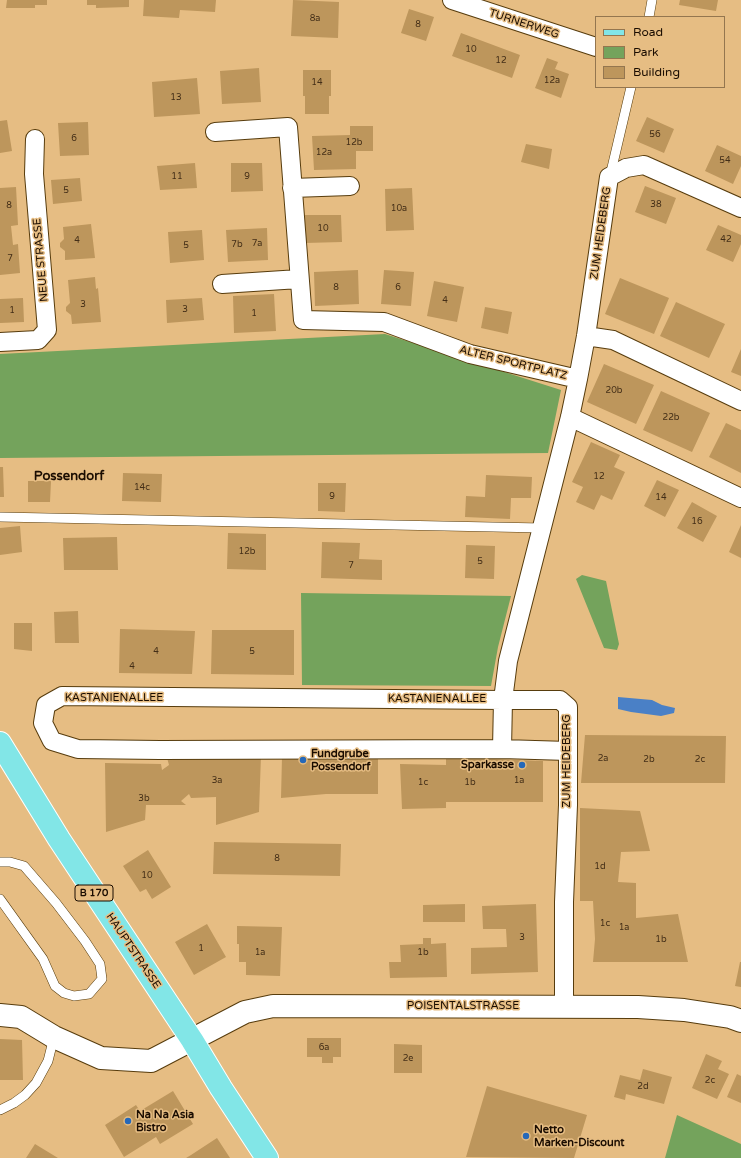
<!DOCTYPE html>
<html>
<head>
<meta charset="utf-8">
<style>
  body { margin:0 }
  #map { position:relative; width:741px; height:1158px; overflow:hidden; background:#e6bd83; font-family:"Varela Round",sans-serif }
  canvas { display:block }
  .legend { position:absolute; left:595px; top:16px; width:130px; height:72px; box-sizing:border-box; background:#e6bd83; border:1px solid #94764f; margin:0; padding:5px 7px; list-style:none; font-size:12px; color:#1a0c00 }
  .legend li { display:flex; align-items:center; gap:8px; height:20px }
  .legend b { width:20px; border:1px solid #94764f }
</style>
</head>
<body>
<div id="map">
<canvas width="741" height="1158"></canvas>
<ul class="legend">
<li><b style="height:5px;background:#82e6e7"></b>Road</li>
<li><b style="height:11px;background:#74a35c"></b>Park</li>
<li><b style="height:11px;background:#bd965c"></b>Building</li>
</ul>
</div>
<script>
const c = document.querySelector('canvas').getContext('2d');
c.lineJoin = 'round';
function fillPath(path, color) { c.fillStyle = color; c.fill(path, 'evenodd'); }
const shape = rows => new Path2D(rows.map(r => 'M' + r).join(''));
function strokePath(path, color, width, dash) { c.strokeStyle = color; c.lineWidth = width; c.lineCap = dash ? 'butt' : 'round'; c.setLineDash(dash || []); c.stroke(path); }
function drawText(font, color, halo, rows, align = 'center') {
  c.font = font + ' "Varela Round",sans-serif'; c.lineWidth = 3; c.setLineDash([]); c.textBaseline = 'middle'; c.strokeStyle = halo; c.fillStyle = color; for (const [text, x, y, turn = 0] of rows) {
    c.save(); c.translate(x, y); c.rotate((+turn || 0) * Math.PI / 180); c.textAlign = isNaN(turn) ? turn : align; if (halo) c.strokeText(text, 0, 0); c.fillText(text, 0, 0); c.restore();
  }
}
fillPath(shape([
  [385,334,561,390,548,453,0,458,0,354],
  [582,575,606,581,619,644,617,650,604,648,576,579],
  [301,593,511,596,498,647,491,686,302,685],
  [677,1115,741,1144,741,1158,665,1158]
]), '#74a35c');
fillPath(shape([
  [618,697,652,700,662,705,675,708,674,713,661,716,631,712,618,709]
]), '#4a80c6');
fillPath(shape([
  [7,0,47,0,47,5,35,5,35,8,6,8],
  [87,0,129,0,129,7,96,8,96,5,87,5],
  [144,0,216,0,215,12,180,10,179,18,143,16],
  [293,0,339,2,338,38,291,36],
  [680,0,718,0,716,11,679,5],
  [409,9,434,17,426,41,401,33],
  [461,33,520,55,512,78,452,56],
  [547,58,558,62,555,69,569,74,561,98,535,88],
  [259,68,261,102,222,104,220,71],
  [303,70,331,70,331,96,329,96,329,114,305,114,305,96,303,96],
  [197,78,200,114,154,117,152,82],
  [647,117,674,129,664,153,636,141],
  [7,120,12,151,0,153,0,121],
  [88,122,89,155,60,156,58,123],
  [350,126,373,126,373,151,356,151,356,169,314,170,312,136,350,135],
  [526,144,552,149,549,169,521,162],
  [717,145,741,156,741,166,733,184,705,171],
  [195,163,197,188,160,190,157,166],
  [231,163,262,163,263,191,231,192],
  [80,178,82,201,53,204,51,180],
  [645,186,676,198,666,224,635,212],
  [16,187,18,225,11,226,13,245,18,244,20,273,0,275,0,188],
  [412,188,414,230,386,231,385,189],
  [305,215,341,215,342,242,305,243],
  [91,224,95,258,65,260,65,251,60,247,60,243,64,239,63,227],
  [718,225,741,235,741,244,733,262,706,250],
  [267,228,268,260,228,262,226,230],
  [202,230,204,260,170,263,168,232],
  [358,270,359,304,315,306,314,272],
  [384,270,414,272,411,306,381,304],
  [95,277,96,289,98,288,101,322,72,324,71,315,66,311,66,307,70,303,68,280],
  [620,278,669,298,654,334,605,314],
  [434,281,464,287,457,322,427,316],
  [274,294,276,331,234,333,233,296],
  [23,298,24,322,0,323,0,299],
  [202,298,204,320,167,323,166,300],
  [676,302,725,324,709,358,660,336],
  [485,307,512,312,508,334,481,328],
  [741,349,741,376,731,372],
  [604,364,654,385,636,424,587,402],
  [661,391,710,413,692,452,643,430],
  [726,423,741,430,741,473,709,457],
  [591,442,620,455,614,467,625,472,612,500,601,495,594,510,576,502,583,487,572,482],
  [0,467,3,467,4,497,0,497],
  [123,473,162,474,161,502,122,501],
  [486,475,532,477,531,498,511,498,510,519,465,517,466,496,485,497],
  [657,480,679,490,665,517,644,506],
  [28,481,51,481,50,502,28,502],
  [318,483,346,483,345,512,318,511],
  [692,502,717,516,703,542,677,528],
  [741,525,741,558,729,552],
  [20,526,22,552,0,555,0,528],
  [228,533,266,534,266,570,227,569],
  [117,537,118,570,64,570,63,538],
  [322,542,360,543,359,559,382,560,382,580,321,578],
  [466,545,495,546,494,579,465,578],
  [78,611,79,643,55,643,54,612],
  [14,623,32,623,32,651,14,649],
  [120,629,195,631,192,674,119,673],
  [212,630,294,630,294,675,211,674],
  [585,735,726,736,725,783,581,783],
  [166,754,261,755,259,812,216,825,216,797,191,798,189,794,181,801,186,805,146,805,145,820,106,832,105,763,161,764,162,770,169,765],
  [378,755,378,794,326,794,281,798,282,757],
  [446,757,543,761,543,802,446,802,446,808,402,809,400,764,446,765],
  [580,808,640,811,650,851,621,852,618,882,636,883,636,918,678,914,688,962,593,962,595,939,593,901,580,901],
  [214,842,341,844,340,876,213,874],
  [148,850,171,887,152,899,146,889,140,892,123,866],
  [465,904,465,922,423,922,423,905],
  [536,904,538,972,471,974,471,948,507,947,506,929,483,929,482,906],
  [207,924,226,957,194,975,175,942],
  [237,926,282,927,280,976,246,975,246,962,239,962,239,944,237,944],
  [423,938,431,938,431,944,446,943,447,977,390,978,389,962,401,962,400,945,423,944],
  [740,962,741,962,741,987,735,986],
  [307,1038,341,1038,341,1057,333,1057,333,1063,322,1063,322,1057,307,1057],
  [0,1039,22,1040,23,1080,0,1080],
  [394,1044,422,1045,422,1073,394,1073],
  [706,1054,722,1061,718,1069,729,1074,717,1099,692,1088],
  [643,1069,672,1077,664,1104,626,1094,625,1100,614,1097,620,1075,640,1080],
  [737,1074,741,1076,741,1103,727,1097],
  [487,1086,587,1115,574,1158,466,1157],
  [173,1091,193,1124,160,1144,156,1137,124,1157,105,1125,136,1105,140,1111],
  [217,1138,230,1158,186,1158,191,1155],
  [35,1144,58,1158,26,1158]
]), '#bd965c');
const service = shape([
  [649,17,652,0],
  [610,176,631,87],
  [0,517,542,528],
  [0,862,10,862,24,866,56,903,85,941,100,964,102,979,89,994,74,996,64,993,55,986,43,959,0,899],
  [0,1110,14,1103,25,1095,36,1083,48,1061,54,1037]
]);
const minor = shape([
  [452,0,596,47],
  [215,132,288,127,303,320,384,322,470,354,578,379],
  [292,188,350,186],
  [222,284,299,279],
  [586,336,613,340,741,401],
  [0,342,38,340,47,330,34,174,35,139],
  [570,417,741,498],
  [502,749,503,700,62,696,46,705,43,723,52,741,78,749,160,750,502,749,568,751],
  [564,1006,564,902,568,805,568,707,560,700,503,700,508,661,570,417,578,379,586,336,609,177,626,168,644,165,741,208]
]);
const secondary = shape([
  [0,1015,21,1017,54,1037,101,1058,151,1061,245,1012,273,1006,638,1007,684,1010,730,1017,741,1021]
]);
const primary = shape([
  [0,743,59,839,192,1040,221,1088,267,1158]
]);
strokePath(service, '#573c0d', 10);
strokePath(minor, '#573c0d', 20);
strokePath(secondary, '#573c0d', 24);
strokePath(primary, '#fff', 24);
strokePath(service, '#fff', 9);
strokePath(minor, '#fff', 18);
strokePath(secondary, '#fff', 22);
strokePath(primary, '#82e6e7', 22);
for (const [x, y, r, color] of [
  [303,760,4,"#2568b9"],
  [522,765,4,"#2568b9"],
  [128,1121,4,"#2568b9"],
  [526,1136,4,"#2568b9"]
]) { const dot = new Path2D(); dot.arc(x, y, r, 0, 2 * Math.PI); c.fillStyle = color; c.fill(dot); strokePath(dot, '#e6bd83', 1.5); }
drawText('9px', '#432e17', null, [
  ["8a",315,19],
  ["8",418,25],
  ["10",471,50],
  ["12",501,61],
  ["12a",552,81],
  ["14",317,83],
  ["13",176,98],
  ["56",655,135],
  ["6",74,139],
  ["12b",354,143],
  ["12a",324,153],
  ["54",725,161],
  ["11",177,177],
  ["9",247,177],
  ["5",66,191],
  ["38",656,205],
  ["8",9,206],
  ["10a",399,209],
  ["10",323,229],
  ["42",726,240],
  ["4",77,241],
  ["7a",257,244],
  ["7b",237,245],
  ["5",186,246],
  ["7",10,259],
  ["8",336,288],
  ["6",398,288],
  ["4",445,301],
  ["3",83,305],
  ["3",185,310],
  ["1",12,311],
  ["1",254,314],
  ["20b",614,391],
  ["22b",671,418],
  ["12",599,477],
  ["14c",142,488],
  ["9",332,497],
  ["14",661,498],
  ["16",697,522],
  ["12b",247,552],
  ["5",480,562],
  ["7",351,566],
  ["4",156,652],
  ["5",252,652],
  ["4",132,667],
  ["2a",603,759],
  ["2b",649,760],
  ["2c",700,760],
  ["3a",217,781],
  ["1a",519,781],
  ["1c",423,783],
  ["1b",470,783],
  ["3b",144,799],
  ["8",277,859],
  ["1d",600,867],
  ["10",147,876],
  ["1c",605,924],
  ["1a",624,928],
  ["3",522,938],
  ["1b",661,940],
  ["1",201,949],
  ["1a",260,953],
  ["1b",423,953],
  ["6a",324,1048],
  ["2e",408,1059],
  ["2c",710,1081],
  ["2d",643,1087]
]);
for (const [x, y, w] of [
  [94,893,38]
]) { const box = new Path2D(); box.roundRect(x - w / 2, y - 8, w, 16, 3); c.fillStyle = '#e6bd83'; c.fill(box); strokePath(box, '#1a0c00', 1); }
drawText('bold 10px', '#1a0c00', null, [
  ["B 170",94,893]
]);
drawText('11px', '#1a0c00', '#e6bd83', [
  ["TURNERWEG",524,24,18],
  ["ZUM HEIDEBERG",601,233,-82],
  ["NEUE STRASSE",41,260,-95],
  ["ALTER SPORTPLATZ",513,363,14],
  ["KASTANIENALLEE",114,698],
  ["KASTANIENALLEE",437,699],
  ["ZUM HEIDEBERG",567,761,-90],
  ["HAUPTSTRASSE",133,951,56],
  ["POISENTALSTRASSE",463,1006]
]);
drawText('bold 11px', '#1a0c00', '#e6bd83', [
  ["Fundgrube",311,754],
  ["Possendorf",311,767],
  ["Sparkasse",514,765,"right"],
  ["Na Na Asia",136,1115],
  ["Bistro",136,1128],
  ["Netto",534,1130],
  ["Marken-Discount",534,1143]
], 'left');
drawText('bold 13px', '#1a0c00', '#e6bd83', [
  ["Possendorf",69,477]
]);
</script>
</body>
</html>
